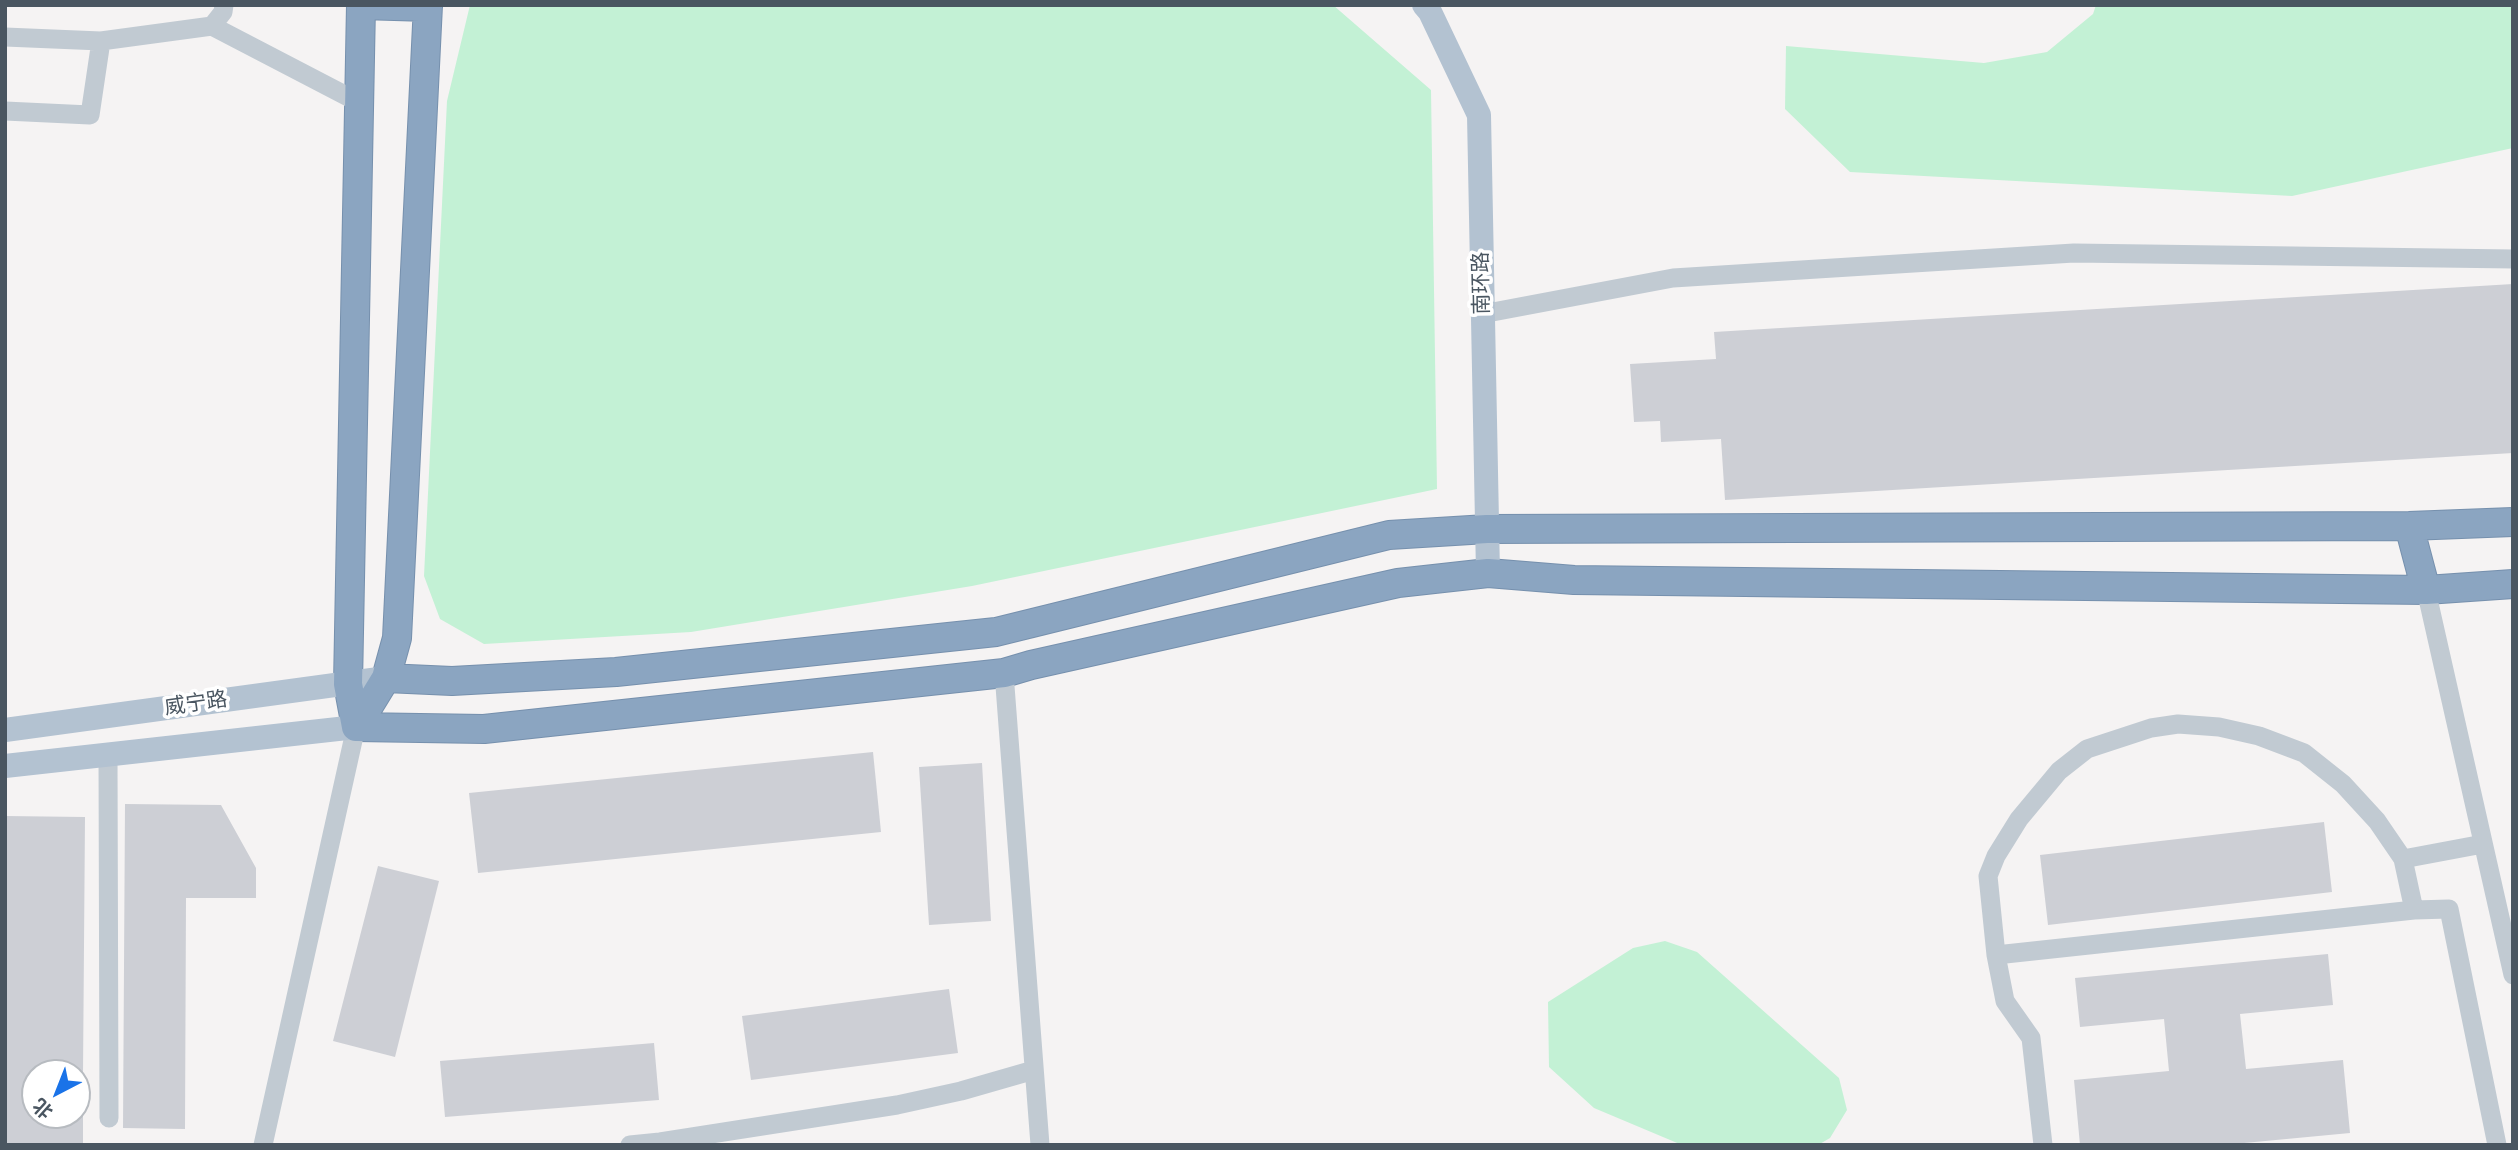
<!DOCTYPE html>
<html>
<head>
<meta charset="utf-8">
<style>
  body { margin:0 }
  #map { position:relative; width:2518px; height:1150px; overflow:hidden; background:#f5f3f3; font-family:"Fira Sans","Noto Sans SC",sans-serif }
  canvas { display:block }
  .frame { position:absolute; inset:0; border:7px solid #4a5661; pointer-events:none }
  .north { position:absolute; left:21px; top:1059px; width:70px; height:70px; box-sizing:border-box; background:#fff; border:2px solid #b7bbc0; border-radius:50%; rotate:222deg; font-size:19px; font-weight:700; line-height:28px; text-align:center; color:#4a5661 }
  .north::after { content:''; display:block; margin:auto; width:24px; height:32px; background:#1a73e8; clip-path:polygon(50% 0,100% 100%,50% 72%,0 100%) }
</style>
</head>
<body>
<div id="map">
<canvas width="2518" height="1150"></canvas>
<div class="frame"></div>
<div class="north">北</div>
</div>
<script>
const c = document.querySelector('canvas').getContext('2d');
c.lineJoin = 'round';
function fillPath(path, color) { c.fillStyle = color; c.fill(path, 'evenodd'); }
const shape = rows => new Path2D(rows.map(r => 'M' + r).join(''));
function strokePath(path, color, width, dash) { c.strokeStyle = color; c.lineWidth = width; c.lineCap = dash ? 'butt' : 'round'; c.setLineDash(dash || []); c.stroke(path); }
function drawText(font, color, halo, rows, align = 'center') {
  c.font = font + ' "Fira Sans","Noto Sans SC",sans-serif'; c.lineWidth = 7; c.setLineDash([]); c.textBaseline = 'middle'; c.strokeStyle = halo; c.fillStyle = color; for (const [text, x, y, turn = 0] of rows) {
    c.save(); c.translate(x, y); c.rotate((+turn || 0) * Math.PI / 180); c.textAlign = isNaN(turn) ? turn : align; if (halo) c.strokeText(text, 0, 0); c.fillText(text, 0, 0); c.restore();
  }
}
fillPath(shape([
  [470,5,1333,5,1431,90,1437,489,972,586,691,632,484,644,440,619,424,576,447,101],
  [2096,5,2513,5,2513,148,2292,196,1850,172,1785,109,1786,46,1984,63,2047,52,2093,14],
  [1665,941,1697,952,1839,1078,1847,1110,1830,1138,1818,1145,1682,1145,1594,1108,1549,1067,1548,1002,1633,948]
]), '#c3f1d5');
fillPath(shape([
  [2513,284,2513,453,1725,500,1721,439,1661,442,1660,421,1634,422,1630,364,1716,359,1714,332],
  [873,752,881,832,478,873,469,793],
  [982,763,991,921,929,925,919,767],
  [125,804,221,805,256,868,256,898,186,898,185,1129,123,1128],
  [5,816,85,817,83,1073,35,1073,35,1115,83,1115,83,1145,5,1145],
  [2324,822,2332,892,2048,925,2040,855],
  [378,866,439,881,395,1057,333,1041],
  [2328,954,2333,1005,2240,1014,2246,1069,2343,1060,2350,1133,2223,1145,2080,1145,2074,1080,2169,1071,2164,1019,2080,1027,2075,978],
  [949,989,958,1053,751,1080,742,1016],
  [654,1043,659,1100,445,1117,440,1061]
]), '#cdcfd5');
const highway = shape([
  [361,5,428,7],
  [2409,526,2426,590],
  [386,678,452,681,616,672,996,632,1389,535,1487,529,2409,526,2513,522],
  [356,727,484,729,1004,673,1031,665,1398,583,1488,573,1574,580,2426,590,2513,584],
  [356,727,386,678,397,638,428,5],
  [356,727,348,684,361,5]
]);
strokePath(highway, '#7690ad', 30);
strokePath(shape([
  [224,5,223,12,212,26,360,103],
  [5,37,101,41,212,26],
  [5,111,90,115,101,41],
  [1482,314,1673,278,2074,253,2513,259],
  [2426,590,2513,975],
  [1004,673,1040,1145],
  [108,754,109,1118],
  [2403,859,2483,844],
  [1996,955,2414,910,2449,909,2497,1145],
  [263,1145,356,727],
  [630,1145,660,1142,897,1105,961,1091,1034,1070],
  [2043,1145,2031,1038,2005,1001,1996,955,1988,876,1996,856,2019,819,2059,771,2087,749,2151,728,2178,724,2219,727,2259,736,2304,753,2343,784,2377,821,2403,859,2414,910]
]), '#c1cad2', 19);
strokePath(shape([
  [1424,5,1430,12,1479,115,1488,573],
  [5,730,386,678],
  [5,766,356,727]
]), '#b3c2d1', 24);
strokePath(highway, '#8ba5c1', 28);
drawText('21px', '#4a5661', '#fff', [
  ["南环路",1482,283,-91],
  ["威宁路",196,704,-8]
]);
</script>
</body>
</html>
